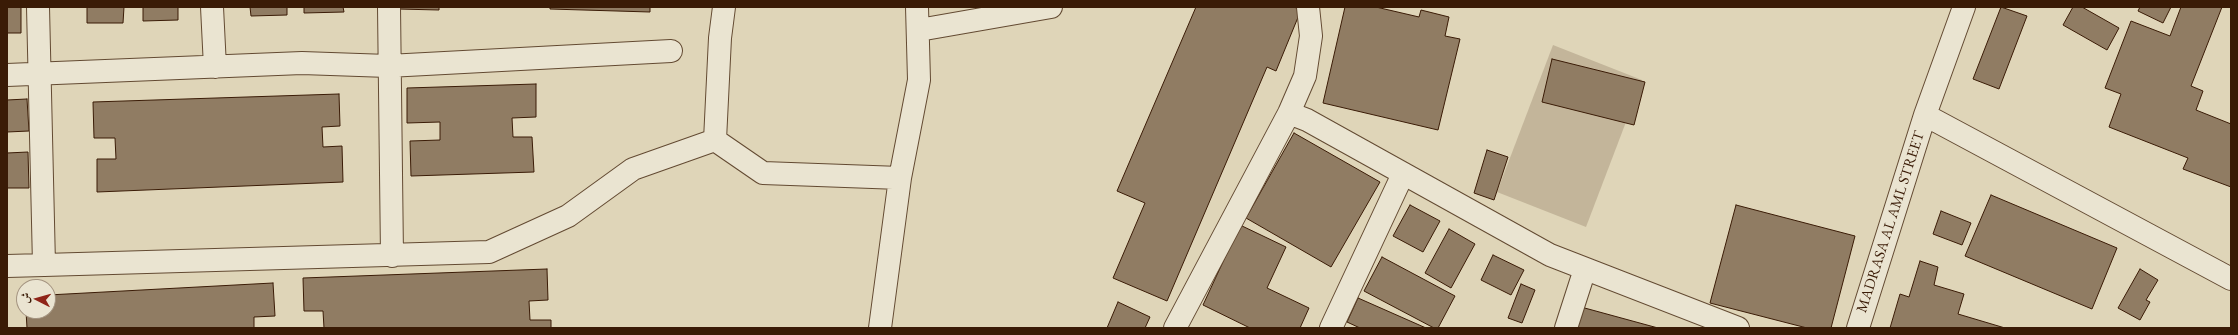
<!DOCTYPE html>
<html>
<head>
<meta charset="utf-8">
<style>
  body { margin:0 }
  #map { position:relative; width:2238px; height:335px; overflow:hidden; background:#dfd5b8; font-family:"EB Garamond",Amiri,serif }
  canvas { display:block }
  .frame { position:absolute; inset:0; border:8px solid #3a1b06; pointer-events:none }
  .north { position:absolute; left:16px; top:279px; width:40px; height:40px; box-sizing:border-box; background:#eae4d1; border:1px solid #a49480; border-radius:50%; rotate:276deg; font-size:11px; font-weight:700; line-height:16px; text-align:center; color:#3a1b06 }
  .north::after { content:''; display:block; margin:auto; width:14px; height:18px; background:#8f2418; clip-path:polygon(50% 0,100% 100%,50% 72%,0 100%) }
</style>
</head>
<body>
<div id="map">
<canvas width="2238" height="335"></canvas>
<div class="frame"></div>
<div class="north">ش</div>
</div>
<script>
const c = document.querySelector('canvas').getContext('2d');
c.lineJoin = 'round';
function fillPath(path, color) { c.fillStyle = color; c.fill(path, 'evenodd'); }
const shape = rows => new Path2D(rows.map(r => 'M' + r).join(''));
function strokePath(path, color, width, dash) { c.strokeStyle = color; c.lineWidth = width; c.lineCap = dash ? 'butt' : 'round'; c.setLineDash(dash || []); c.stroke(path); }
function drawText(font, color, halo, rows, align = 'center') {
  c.font = font + ' "EB Garamond",serif'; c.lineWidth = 3; c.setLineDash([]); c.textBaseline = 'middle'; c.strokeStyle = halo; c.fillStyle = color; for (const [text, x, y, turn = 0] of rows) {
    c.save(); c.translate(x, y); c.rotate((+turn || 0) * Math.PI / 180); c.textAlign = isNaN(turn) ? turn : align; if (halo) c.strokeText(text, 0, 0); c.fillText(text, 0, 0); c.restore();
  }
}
fillPath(shape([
  [1553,45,1642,80,1586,227,1497,192]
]), '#c3b59a');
const building = shape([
  [7,7,21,7,21,33,7,33,7,7],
  [87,7,124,7,123,23,87,23,87,7],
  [143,7,178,7,178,20,143,21,143,7],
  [250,7,287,7,287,15,251,16,250,7],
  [304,7,343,7,344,12,304,13,304,7],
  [398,7,439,7,439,10,398,9,398,7],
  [550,7,650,7,650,12,550,9,550,7],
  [1196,7,1294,7,1301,10,1276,71,1267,67,1167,301,1113,278,1145,203,1117,191,1196,7],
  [1345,7,1376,7,1419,17,1421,10,1449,17,1445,36,1460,39,1438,130,1323,103,1345,7],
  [2001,7,2027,16,1999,89,1973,79,2001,7],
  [2073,7,2082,7,2119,28,2107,50,2063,25,2073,7],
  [2140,7,2171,7,2163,23,2138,11,2140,7],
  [2181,7,2222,7,2191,86,2203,91,2196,110,2231,124,2231,187,2183,169,2188,158,2109,127,2121,94,2105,88,2131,21,2170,36,2181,7],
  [1552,59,1645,82,1634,125,1542,102,1552,59],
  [536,84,536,117,512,118,513,137,532,137,534,172,411,176,410,141,440,140,440,122,407,123,407,88,536,84],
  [339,94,340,126,322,127,323,147,342,146,343,182,97,192,97,159,116,159,115,138,94,138,93,102,339,94],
  [27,99,29,131,7,132,7,100,27,99],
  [1294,133,1380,182,1331,267,1246,218,1294,133],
  [7,134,7,153,28,152,29,188,7,188,7,134],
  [1487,150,1508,157,1494,200,1474,193,1487,150],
  [1991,195,2117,248,2092,309,1965,256,1991,195],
  [1410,205,1440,221,1423,252,1393,236,1410,205],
  [1736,205,1855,236,1831,328,1807,328,1710,303,1736,205],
  [1941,211,1971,223,1962,245,1933,234,1941,211],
  [1240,225,1286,247,1267,288,1309,308,1300,328,1250,328,1203,305,1240,225],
  [1449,229,1475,244,1451,288,1425,273,1449,229],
  [1493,255,1524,270,1511,295,1481,280,1493,255],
  [1382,257,1455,296,1438,328,1434,328,1364,291,1382,257],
  [1920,261,1938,267,1934,285,1964,294,1958,314,2005,328,1890,328,1900,294,1909,297,1920,261],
  [547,269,548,300,529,301,530,320,551,320,551,328,324,328,323,311,304,311,303,278,547,269],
  [2140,269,2158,280,2146,300,2150,302,2140,320,2118,308,2140,269],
  [273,283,275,316,254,317,254,328,27,328,26,311,48,311,48,295,273,283],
  [1521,284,1535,290,1522,323,1508,318,1521,284],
  [1358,298,1426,328,1360,328,1347,322,1358,298],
  [1118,302,1150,317,1145,328,1107,328,1118,302],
  [1581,307,1658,328,1576,328,1581,307]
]);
fillPath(building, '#907c63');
strokePath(building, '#3a1b06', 1);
const minor = shape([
  [38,7,44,265,489,252,568,216,633,169,715,140],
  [212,7,215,67],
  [389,7,392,256],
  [919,30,1051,7],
  [7,75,302,63,388,66,671,51],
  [1289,113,1307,120,1550,255,1738,328],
  [1925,115,2231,279],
  [715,140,763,173,900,178],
  [715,140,720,38,724,7],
  [7,266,44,265],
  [880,328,900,178,919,80,917,7],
  [1175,328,1289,113,1305,76,1311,36,1308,7],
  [1331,328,1403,174],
  [1566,328,1585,269],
  [1858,328,1925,115,1964,7]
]);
strokePath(minor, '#634a32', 24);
strokePath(minor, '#eae4d1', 22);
drawText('15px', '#3a1b06', '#eae4d1', [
  ["MADRASA AL AML STREET",1891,222,-72]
]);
</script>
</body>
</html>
